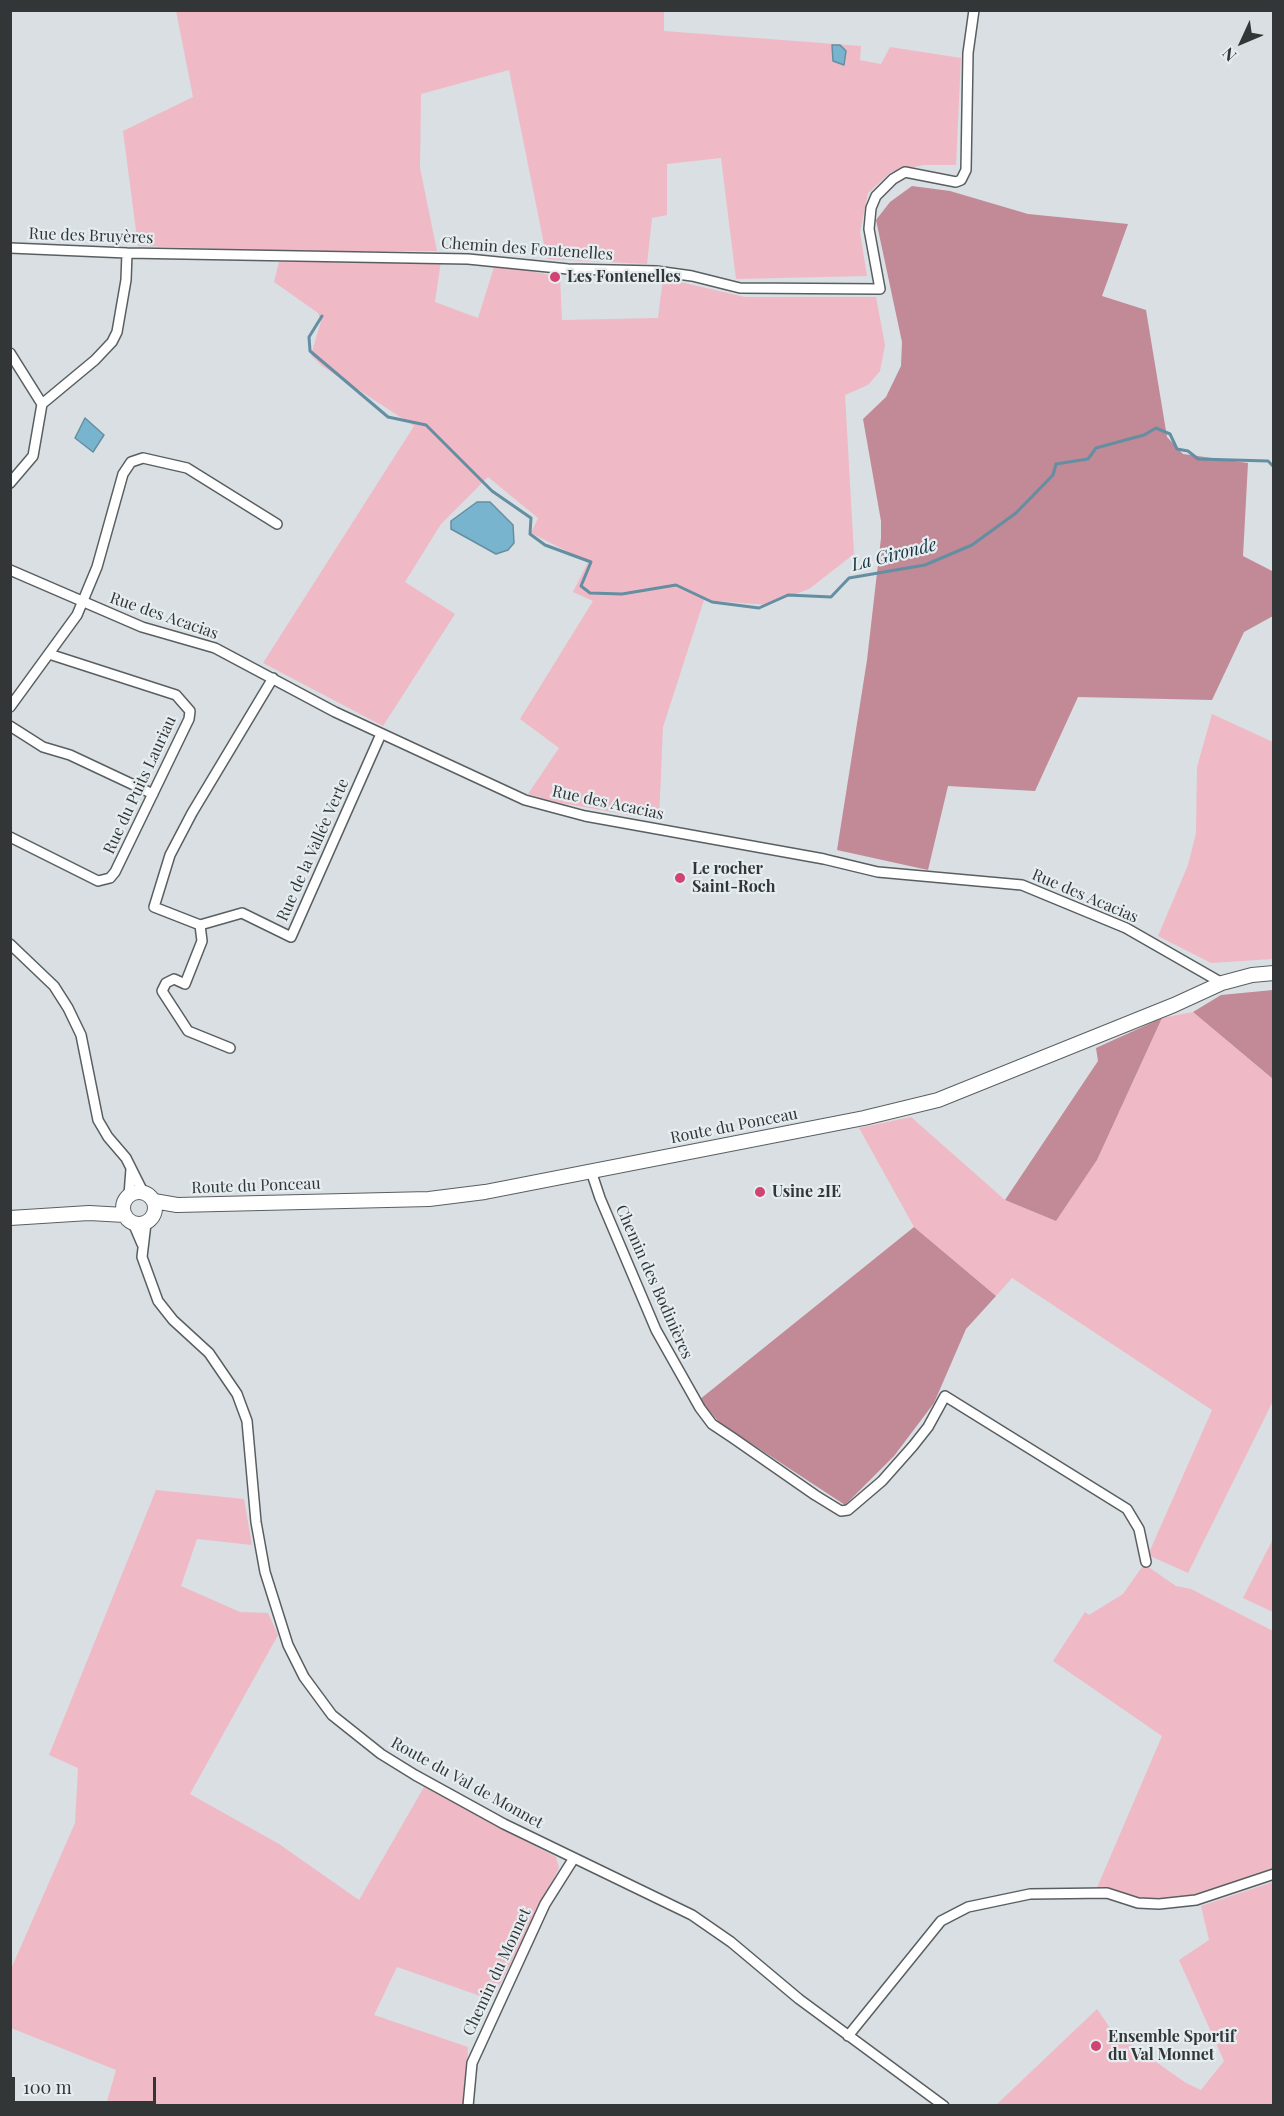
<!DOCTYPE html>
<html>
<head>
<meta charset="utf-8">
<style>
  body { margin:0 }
  #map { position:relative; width:1284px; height:2116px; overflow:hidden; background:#d9dfe3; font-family:"Playfair Display",serif }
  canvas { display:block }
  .frame { position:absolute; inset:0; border:12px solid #333637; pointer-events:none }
  .north { position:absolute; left:1212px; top:12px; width:60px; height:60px; -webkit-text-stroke:4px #e6edf0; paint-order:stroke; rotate:226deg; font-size:16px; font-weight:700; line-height:24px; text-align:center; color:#333637 }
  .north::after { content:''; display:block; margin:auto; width:21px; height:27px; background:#333637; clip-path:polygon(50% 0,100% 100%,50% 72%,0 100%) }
  .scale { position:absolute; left:12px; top:2077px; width:144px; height:27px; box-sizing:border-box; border:3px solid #333637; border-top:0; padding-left:8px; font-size:18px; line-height:21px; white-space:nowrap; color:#333637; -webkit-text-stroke:4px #e6edf0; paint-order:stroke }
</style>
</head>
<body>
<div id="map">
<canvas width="1284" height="2116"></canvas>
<div class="frame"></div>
<div class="north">N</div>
<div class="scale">100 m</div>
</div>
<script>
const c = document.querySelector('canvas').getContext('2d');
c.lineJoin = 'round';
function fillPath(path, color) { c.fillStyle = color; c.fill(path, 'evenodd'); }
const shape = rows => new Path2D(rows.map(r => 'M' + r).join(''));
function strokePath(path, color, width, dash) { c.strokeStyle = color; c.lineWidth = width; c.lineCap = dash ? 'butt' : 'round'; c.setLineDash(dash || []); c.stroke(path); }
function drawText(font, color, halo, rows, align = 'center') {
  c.font = font + ' "Playfair Display",serif'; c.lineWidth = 4.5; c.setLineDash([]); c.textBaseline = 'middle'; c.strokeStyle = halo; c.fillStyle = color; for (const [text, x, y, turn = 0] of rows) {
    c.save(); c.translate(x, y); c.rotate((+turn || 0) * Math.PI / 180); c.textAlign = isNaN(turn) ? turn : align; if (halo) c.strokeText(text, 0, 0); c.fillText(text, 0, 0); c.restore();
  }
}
fillPath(shape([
  [176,11,664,11,664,31,861,46,860,60,881,64,890,47,961,58,956,165,923,165,891,172,868,193,860,232,867,276,736,279,721,158,667,164,667,215,652,218,647,264,547,259,509,70,421,94,420,168,437,251,282,251,138,246,123,131,193,97],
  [441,261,435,302,478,318,495,264,560,277,562,320,658,318,663,278,745,297,876,297,885,345,880,371,868,385,845,395,854,554,809,589,767,605,704,600,663,727,659,820,555,802,528,794,559,748,520,719,593,601,573,592,588,562,531,533,538,518,488,477,441,524,405,582,455,614,383,726,263,663,414,426,322,366,311,355,321,321,318,313,274,282,279,262],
  [1212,714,1273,742,1273,959,1211,963,1158,936,1188,865,1196,833,1197,767],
  [1193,1012,1273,1079,1273,1401,1188,1573,1148,1555,1212,1410,1012,1278,996,1296,914,1227,859,1128,911,1117,1005,1200,1056,1221,1097,1160,1162,1018],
  [156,1490,244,1499,252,1545,197,1539,181,1586,240,1612,268,1613,278,1635,190,1794,279,1844,359,1900,424,1787,556,1857,559,1868,492,2000,397,1967,374,2015,468,2047,465,2105,106,2105,116,2070,11,2028,11,1969,75,1823,78,1768,49,1755],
  [1273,1539,1273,1612,1243,1598],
  [1144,1564,1176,1586,1191,1589,1273,1631,1273,1869,1195,1896,1155,1900,1096,1890,1162,1736,1053,1661,1085,1612,1089,1615,1123,1594],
  [1273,1882,1273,2105,996,2105,1097,2009,1112,2031,1186,2083,1201,2090,1224,2061,1179,1960,1209,1940,1201,1906]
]), '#efbac5');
fillPath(shape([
  [912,186,950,191,1028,214,1128,224,1102,296,1146,310,1167,437,1183,454,1248,463,1243,556,1274,572,1273,616,1244,632,1212,700,1078,697,1035,791,948,786,928,870,837,850,867,660,881,538,881,521,863,419,886,397,901,366,902,342,876,220,890,202],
  [1273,990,1274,990,1273,1079,1193,1012,1221,995],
  [1162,1018,1097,1160,1056,1221,1005,1200,1098,1061,1096,1048],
  [914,1227,996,1296,966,1329,934,1403,894,1456,845,1505,720,1423,699,1400]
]), '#c28996');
const water = shape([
  [832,45,840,45,846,51,844,65,833,61,832,45],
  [85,418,104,435,93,452,75,438,85,418],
  [477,502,490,502,513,525,514,543,508,550,496,554,451,529,451,521,477,502]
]);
fillPath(water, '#79b4ce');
strokePath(water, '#648ea1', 1.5);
strokePath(shape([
  [322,316,309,337,310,351,388,417,426,425,492,491,531,518,530,534,545,545,591,562,581,586,590,593,622,594,676,585,712,602,759,608,788,595,831,597,849,578,925,565,972,545,1016,513,1053,475,1056,464,1088,459,1096,448,1144,435,1156,428,1170,434,1177,449,1188,451,1198,459,1268,461,1274,467]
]), '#648ea1', 3);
const street = shape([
  [10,248,127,253,468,259,568,269,656,271,692,276,740,288,880,289,869,229,871,208,876,196,893,179,905,172,956,182,961,180,966,170,968,53,974,10],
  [10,353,42,404],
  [10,483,33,456,42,404,95,360,112,342,117,332,126,280,127,253],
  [10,570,142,627,215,648,335,712,525,800,585,816,824,859,878,872,1022,885,1126,928,1222,983],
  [273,678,192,813,170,855,154,907,200,925,242,913,291,937,381,734],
  [10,707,77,615,97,567,123,474,131,462,143,458,187,468,277,524],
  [10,726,43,747,70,755,153,794],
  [10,837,98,881,110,878,115,872,189,719,190,711,176,695,49,654],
  [200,925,202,941,185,984,174,979,166,983,162,991,188,1031,230,1048],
  [10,944,54,986,68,1008,81,1035,98,1120,108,1137,126,1158,143,1192],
  [591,1171,600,1198,656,1330,700,1408,712,1424,733,1438,815,1495,841,1511,848,1510,882,1481,913,1446,928,1427,945,1396,1127,1509,1139,1529,1146,1562],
  [129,1195,131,1169],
  [133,1223,142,1244],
  [146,1223,142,1257,158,1301,173,1320,209,1353,237,1394,247,1421,256,1522,265,1572,288,1645,304,1677,332,1715,381,1754,415,1775,504,1824,692,1915,731,1942,799,1999,944,2106],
  [848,2036,941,1921,968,1907,1030,1894,1107,1893,1138,1903,1159,1904,1196,1900,1274,1874],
  [468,2106,472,2063,545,1904,574,1858]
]);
const secondary = shape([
  '123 1208a16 16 0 1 1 32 0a16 16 0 1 1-32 0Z',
  [154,1201,177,1205,429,1199,485,1192,864,1118,938,1100,1174,1005,1222,983,1252,975,1274,973],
  [10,1218,89,1213,125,1215]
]);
strokePath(street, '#595f61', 12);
strokePath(secondary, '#595f61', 16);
strokePath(street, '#fff', 9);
strokePath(secondary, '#fff', 14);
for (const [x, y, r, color] of [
  [555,277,6,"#d14472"],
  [680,878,6,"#d14472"],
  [760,1192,6,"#d14472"],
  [1096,2046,6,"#d14472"]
]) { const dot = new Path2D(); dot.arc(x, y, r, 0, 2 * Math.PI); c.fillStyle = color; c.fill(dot); strokePath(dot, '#e6edf0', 2); }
drawText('16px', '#333637', '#e6edf0', [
  ["Rue des Bruyères",91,236,2],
  ["Chemin des Fontenelles",527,249,4],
  ["Rue des Acacias",164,616,19],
  ["Rue du Puits Lauriau",140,785,-65],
  ["Rue des Acacias",608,803,12],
  ["Rue de la Vallée Verte",313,850,-66],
  ["Rue des Acacias",1085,896,23],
  ["Route du Ponceau",734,1126,-11],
  ["Route du Ponceau",256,1186,-2],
  ["Chemin des Bodinières",654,1282,66],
  ["Route du Val de Monnet",467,1783,29],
  ["Chemin du Monnet",497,1972,-65]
]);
drawText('bold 16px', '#333637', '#e6edf0', [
  ["Les Fontenelles",567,277],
  ["Le rocher",692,869],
  ["Saint-Roch",692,887],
  ["Usine 2IE",772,1192],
  ["Ensemble Sportif",1108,2037],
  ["du Val Monnet",1108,2055]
], 'left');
drawText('italic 18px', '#15323e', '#e6edf0', [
  ["La Gironde",894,555,-14]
]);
</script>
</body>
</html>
